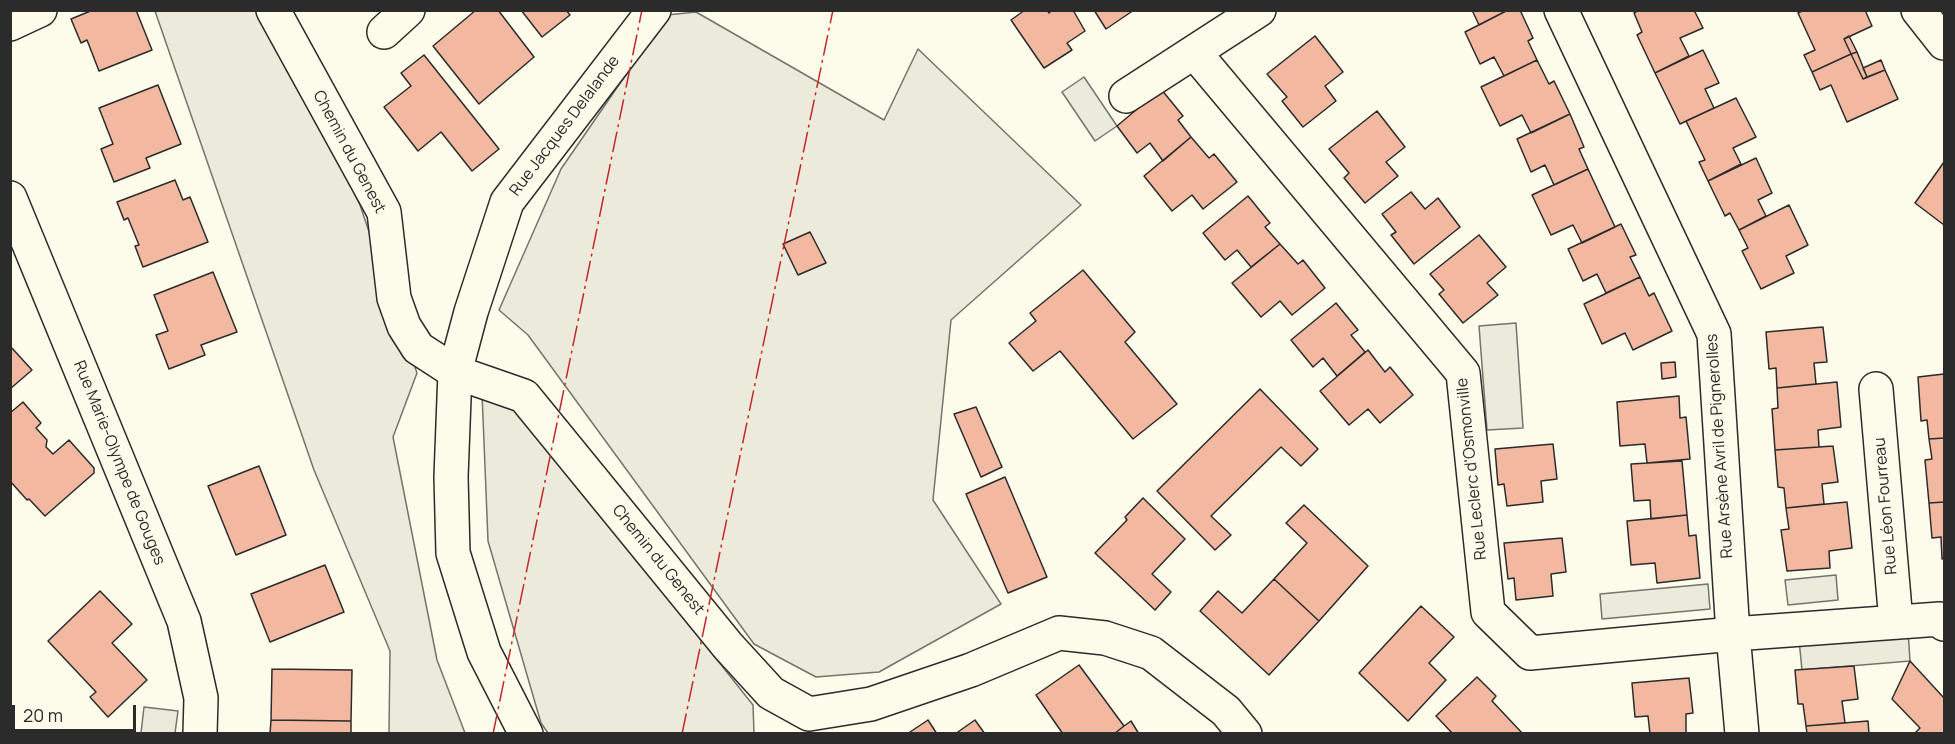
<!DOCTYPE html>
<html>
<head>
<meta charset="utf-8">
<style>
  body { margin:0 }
  #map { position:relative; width:1955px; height:744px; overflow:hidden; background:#fdfbea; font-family:Manrope,sans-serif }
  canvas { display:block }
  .frame { position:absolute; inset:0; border:12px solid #2b2b2b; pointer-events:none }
  .scale { position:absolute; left:12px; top:705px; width:124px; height:27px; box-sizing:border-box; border:3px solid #2b2b2b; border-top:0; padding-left:8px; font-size:18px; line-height:21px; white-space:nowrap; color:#2b2b2b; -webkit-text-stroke:4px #fdfbea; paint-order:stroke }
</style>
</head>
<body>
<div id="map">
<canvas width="1955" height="744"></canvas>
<div class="frame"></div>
<div class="scale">20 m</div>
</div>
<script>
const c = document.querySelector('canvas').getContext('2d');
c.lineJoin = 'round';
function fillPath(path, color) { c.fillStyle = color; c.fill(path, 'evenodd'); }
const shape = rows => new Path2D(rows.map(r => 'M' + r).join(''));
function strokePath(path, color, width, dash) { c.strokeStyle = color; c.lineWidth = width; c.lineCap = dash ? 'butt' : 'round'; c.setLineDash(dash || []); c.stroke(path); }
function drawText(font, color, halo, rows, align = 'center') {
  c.font = font + ' Manrope,sans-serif'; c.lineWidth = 4.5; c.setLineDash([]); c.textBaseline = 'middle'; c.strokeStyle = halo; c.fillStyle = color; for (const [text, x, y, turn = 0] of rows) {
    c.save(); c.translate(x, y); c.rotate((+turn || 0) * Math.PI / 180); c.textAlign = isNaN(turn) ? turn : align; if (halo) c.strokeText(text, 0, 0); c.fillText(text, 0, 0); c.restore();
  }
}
const green = shape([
  [155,11,267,11,360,205,417,373,393,437,437,660,465,733,389,733,390,651,314,470,155,11],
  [696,12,884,120,918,49,1081,205,951,320,933,500,1001,604,879,672,816,677,754,644,528,335,499,310,561,169,667,15,696,12],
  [482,393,513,403,753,705,754,733,548,733,541,723,488,541,482,393]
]);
fillPath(green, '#ecebdb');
strokePath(green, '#74746e', 1.5);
const parking = shape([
  [1084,77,1117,126,1095,141,1062,92,1084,77],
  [1516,323,1523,428,1487,430,1479,326,1516,323],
  [1836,575,1838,600,1788,605,1785,580,1836,575],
  [1708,584,1710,609,1602,619,1600,594,1708,584],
  [1908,630,1910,661,1802,670,1799,640,1908,630],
  [144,707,178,711,175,733,141,733,144,707]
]);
fillPath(parking, '#eceadb');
strokePath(parking, '#74746e', 1.5);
const building = shape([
  [93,10,136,10,152,50,99,71,87,40,81,43,71,19,93,10],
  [476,10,498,10,534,57,479,104,433,46,476,10],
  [521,10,566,10,570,15,542,37,521,10],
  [1025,10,1047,10,1049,13,1052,10,1073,10,1085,31,1067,43,1072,50,1044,68,1011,20,1025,10],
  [1094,10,1134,10,1106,29,1094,10],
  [1472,10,1508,10,1479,25,1472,10],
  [1508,10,1520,10,1533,38,1528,41,1537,60,1504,76,1494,57,1480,64,1465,32,1508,10],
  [1639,10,1694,10,1703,28,1680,38,1689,56,1655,73,1637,35,1642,32,1634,13,1639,10],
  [1804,10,1865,10,1872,26,1844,39,1851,54,1812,72,1804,55,1815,50,1798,13,1804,10],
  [1315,36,1343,72,1325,86,1336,101,1303,127,1282,101,1287,97,1267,74,1315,36],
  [1849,36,1857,52,1851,54,1844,39,1849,36],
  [1703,50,1719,83,1705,89,1714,108,1680,124,1655,73,1703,50],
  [1857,52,1867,77,1863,79,1851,54,1857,52],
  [1851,54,1863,79,1885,70,1898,99,1847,122,1831,85,1820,90,1812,72,1851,54],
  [424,55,499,149,472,171,441,132,418,151,384,107,411,86,401,73,424,55],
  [1537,60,1549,84,1554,81,1570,114,1531,133,1522,115,1500,126,1481,87,1537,60],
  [1881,60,1885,70,1867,77,1863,68,1881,60],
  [158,85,181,144,146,158,150,168,114,182,101,149,113,144,99,108,158,85],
  [1161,89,1183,116,1178,120,1191,137,1163,161,1150,143,1137,153,1117,126,1161,89],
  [1736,98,1756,137,1733,148,1741,164,1708,181,1699,162,1705,160,1686,121,1736,98],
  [1377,111,1405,147,1386,162,1398,176,1365,203,1344,178,1349,173,1329,149,1377,111],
  [1570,114,1584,147,1579,149,1588,169,1554,185,1545,165,1531,172,1517,139,1570,114],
  [1191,137,1209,158,1214,154,1237,182,1203,209,1192,195,1172,211,1144,176,1191,137],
  [1756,158,1772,193,1758,200,1766,216,1739,230,1730,213,1725,216,1708,181,1756,158],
  [1944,162,1944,225,1915,203,1944,162],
  [1588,169,1615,227,1582,243,1573,225,1551,235,1532,195,1588,169],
  [175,180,183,200,190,197,208,242,143,267,135,246,139,245,128,218,124,220,117,202,175,180],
  [1411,192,1425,209,1438,198,1460,227,1414,264,1391,235,1396,232,1382,214,1411,192],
  [1248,196,1270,223,1265,227,1280,244,1251,267,1237,250,1225,260,1203,233,1248,196],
  [1789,205,1808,245,1786,256,1794,273,1761,289,1742,251,1748,248,1739,230,1789,205],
  [1621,224,1636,255,1630,257,1640,277,1606,293,1597,274,1583,281,1568,249,1621,224],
  [810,232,826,263,798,275,783,244,810,232],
  [1479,235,1506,267,1487,283,1498,295,1463,323,1439,294,1444,290,1430,274,1479,235],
  [1280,244,1298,264,1303,260,1325,288,1292,315,1280,301,1261,317,1232,283,1280,244],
  [1083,270,1135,332,1125,342,1177,404,1133,439,1060,351,1033,371,1009,343,1036,321,1030,313,1083,270],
  [213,272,237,332,201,345,205,355,169,369,156,335,168,331,154,295,213,272],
  [1640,277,1649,296,1654,293,1672,331,1633,350,1625,333,1602,344,1584,304,1640,277],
  [1336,303,1358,330,1351,335,1365,352,1337,376,1323,358,1313,367,1291,340,1336,303],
  [1823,327,1827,362,1814,363,1816,384,1777,388,1776,368,1769,369,1766,332,1823,327],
  [10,346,32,370,10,389,10,346],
  [1368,350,1385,372,1390,367,1413,395,1380,423,1368,409,1349,425,1320,391,1368,350],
  [1675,362,1676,377,1662,379,1661,363,1675,362],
  [1944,374,1944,438,1929,439,1927,420,1921,421,1918,377,1944,374],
  [1837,382,1841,427,1818,430,1819,447,1775,450,1772,409,1778,408,1777,388,1837,382],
  [1260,389,1318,449,1301,466,1281,447,1211,516,1231,535,1215,550,1157,491,1260,389],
  [1679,396,1680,418,1686,417,1690,459,1647,463,1645,444,1620,446,1617,402,1679,396],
  [23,402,41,423,36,428,47,440,46,447,53,454,69,440,94,468,94,473,45,516,29,499,27,500,10,481,10,413,23,402],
  [976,407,1002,467,981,477,954,414,976,407],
  [1944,438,1944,502,1929,503,1925,460,1932,459,1929,439,1944,438],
  [1553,444,1557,479,1541,481,1543,502,1507,506,1504,484,1498,485,1495,449,1553,444],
  [1833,446,1838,482,1822,484,1824,504,1786,508,1784,488,1778,487,1775,450,1833,446],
  [1682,461,1687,515,1651,519,1650,500,1634,501,1631,464,1682,461],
  [259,466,286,535,236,555,208,486,259,466],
  [1005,477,1047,577,1008,593,966,494,1005,477],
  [1143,498,1185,539,1152,574,1171,592,1155,610,1095,553,1127,520,1125,517,1143,498],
  [1847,502,1852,548,1829,551,1830,568,1787,571,1781,530,1789,529,1786,508,1847,502],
  [1944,502,1944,558,1942,559,1941,537,1932,538,1929,503,1944,502],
  [1304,505,1368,566,1319,621,1274,579,1307,543,1286,523,1304,505],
  [1687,515,1689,536,1696,535,1700,578,1657,583,1655,563,1631,565,1627,521,1687,515],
  [1562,538,1566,572,1551,574,1553,596,1516,600,1514,578,1508,579,1504,543,1562,538],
  [325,565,344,612,270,642,251,594,325,565],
  [1274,579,1319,621,1269,675,1200,611,1218,591,1242,613,1274,579],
  [100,591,132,624,112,643,147,680,108,717,90,697,96,692,48,641,100,591],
  [1421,606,1454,637,1429,663,1446,680,1408,721,1359,673,1421,606],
  [1910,661,1944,698,1944,734,1914,734,1920,728,1892,699,1910,661],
  [1079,665,1124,726,1114,734,1063,734,1036,695,1079,665],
  [1854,666,1858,699,1842,701,1845,723,1806,726,1803,704,1798,704,1795,670,1854,666],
  [272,669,352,670,351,721,271,720,272,669],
  [1477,677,1496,696,1492,701,1523,734,1453,734,1436,716,1477,677],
  [1689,678,1693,713,1686,714,1686,734,1650,734,1648,716,1635,717,1632,683,1689,678],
  [271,720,351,721,351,734,270,734,271,720],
  [928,720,937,734,907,734,928,720],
  [975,720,985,734,955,734,975,720],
  [1131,721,1139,734,1114,734,1124,726,1131,721],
  [1868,721,1869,734,1807,734,1806,726,1868,721]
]);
fillPath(building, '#f2b8a0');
strokePath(building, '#2b2b2b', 1.5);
const minor = shape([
  [273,10,384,212,394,298,404,326,418,348,455,372,524,396,728,646,771,693,809,714,871,704,971,670,1059,633,1105,638,1151,653,1226,711,1245,734],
  [1561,10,1714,334,1733,634,1742,734],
  [1918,10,1944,43],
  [10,24,40,10],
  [384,32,408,10],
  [1195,53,1463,373,1488,612,1530,653,1733,634,1940,619,1944,624],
  [1126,96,1259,10],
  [10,198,184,621,201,698,200,734],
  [1876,389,1896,622],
  [526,734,484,652,453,553,451,477,455,372,471,312,507,202,654,10]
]);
strokePath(minor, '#2b2b2b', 36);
strokePath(minor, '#fdfbea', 33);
strokePath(shape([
  [493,734,642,10],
  [682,734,833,10]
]), '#c62828', 1.5, [21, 4.5, 3, 4.5]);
drawText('16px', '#2b2b2b', '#fdfbea', [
  ["Rue Jacques Delalande",565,126,-53],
  ["Chemin du Genest",349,152,62],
  ["Rue Arsène Avril de Pignerolles",1720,446,-94],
  ["Rue Marie-Olympe de Gouges",119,463,68],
  ["Rue Leclerc d'Osmonville",1472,469,-96],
  ["Rue Léon Fourreau",1886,506,-95],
  ["Chemin du Genest",658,560,51]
]);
</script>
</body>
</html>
